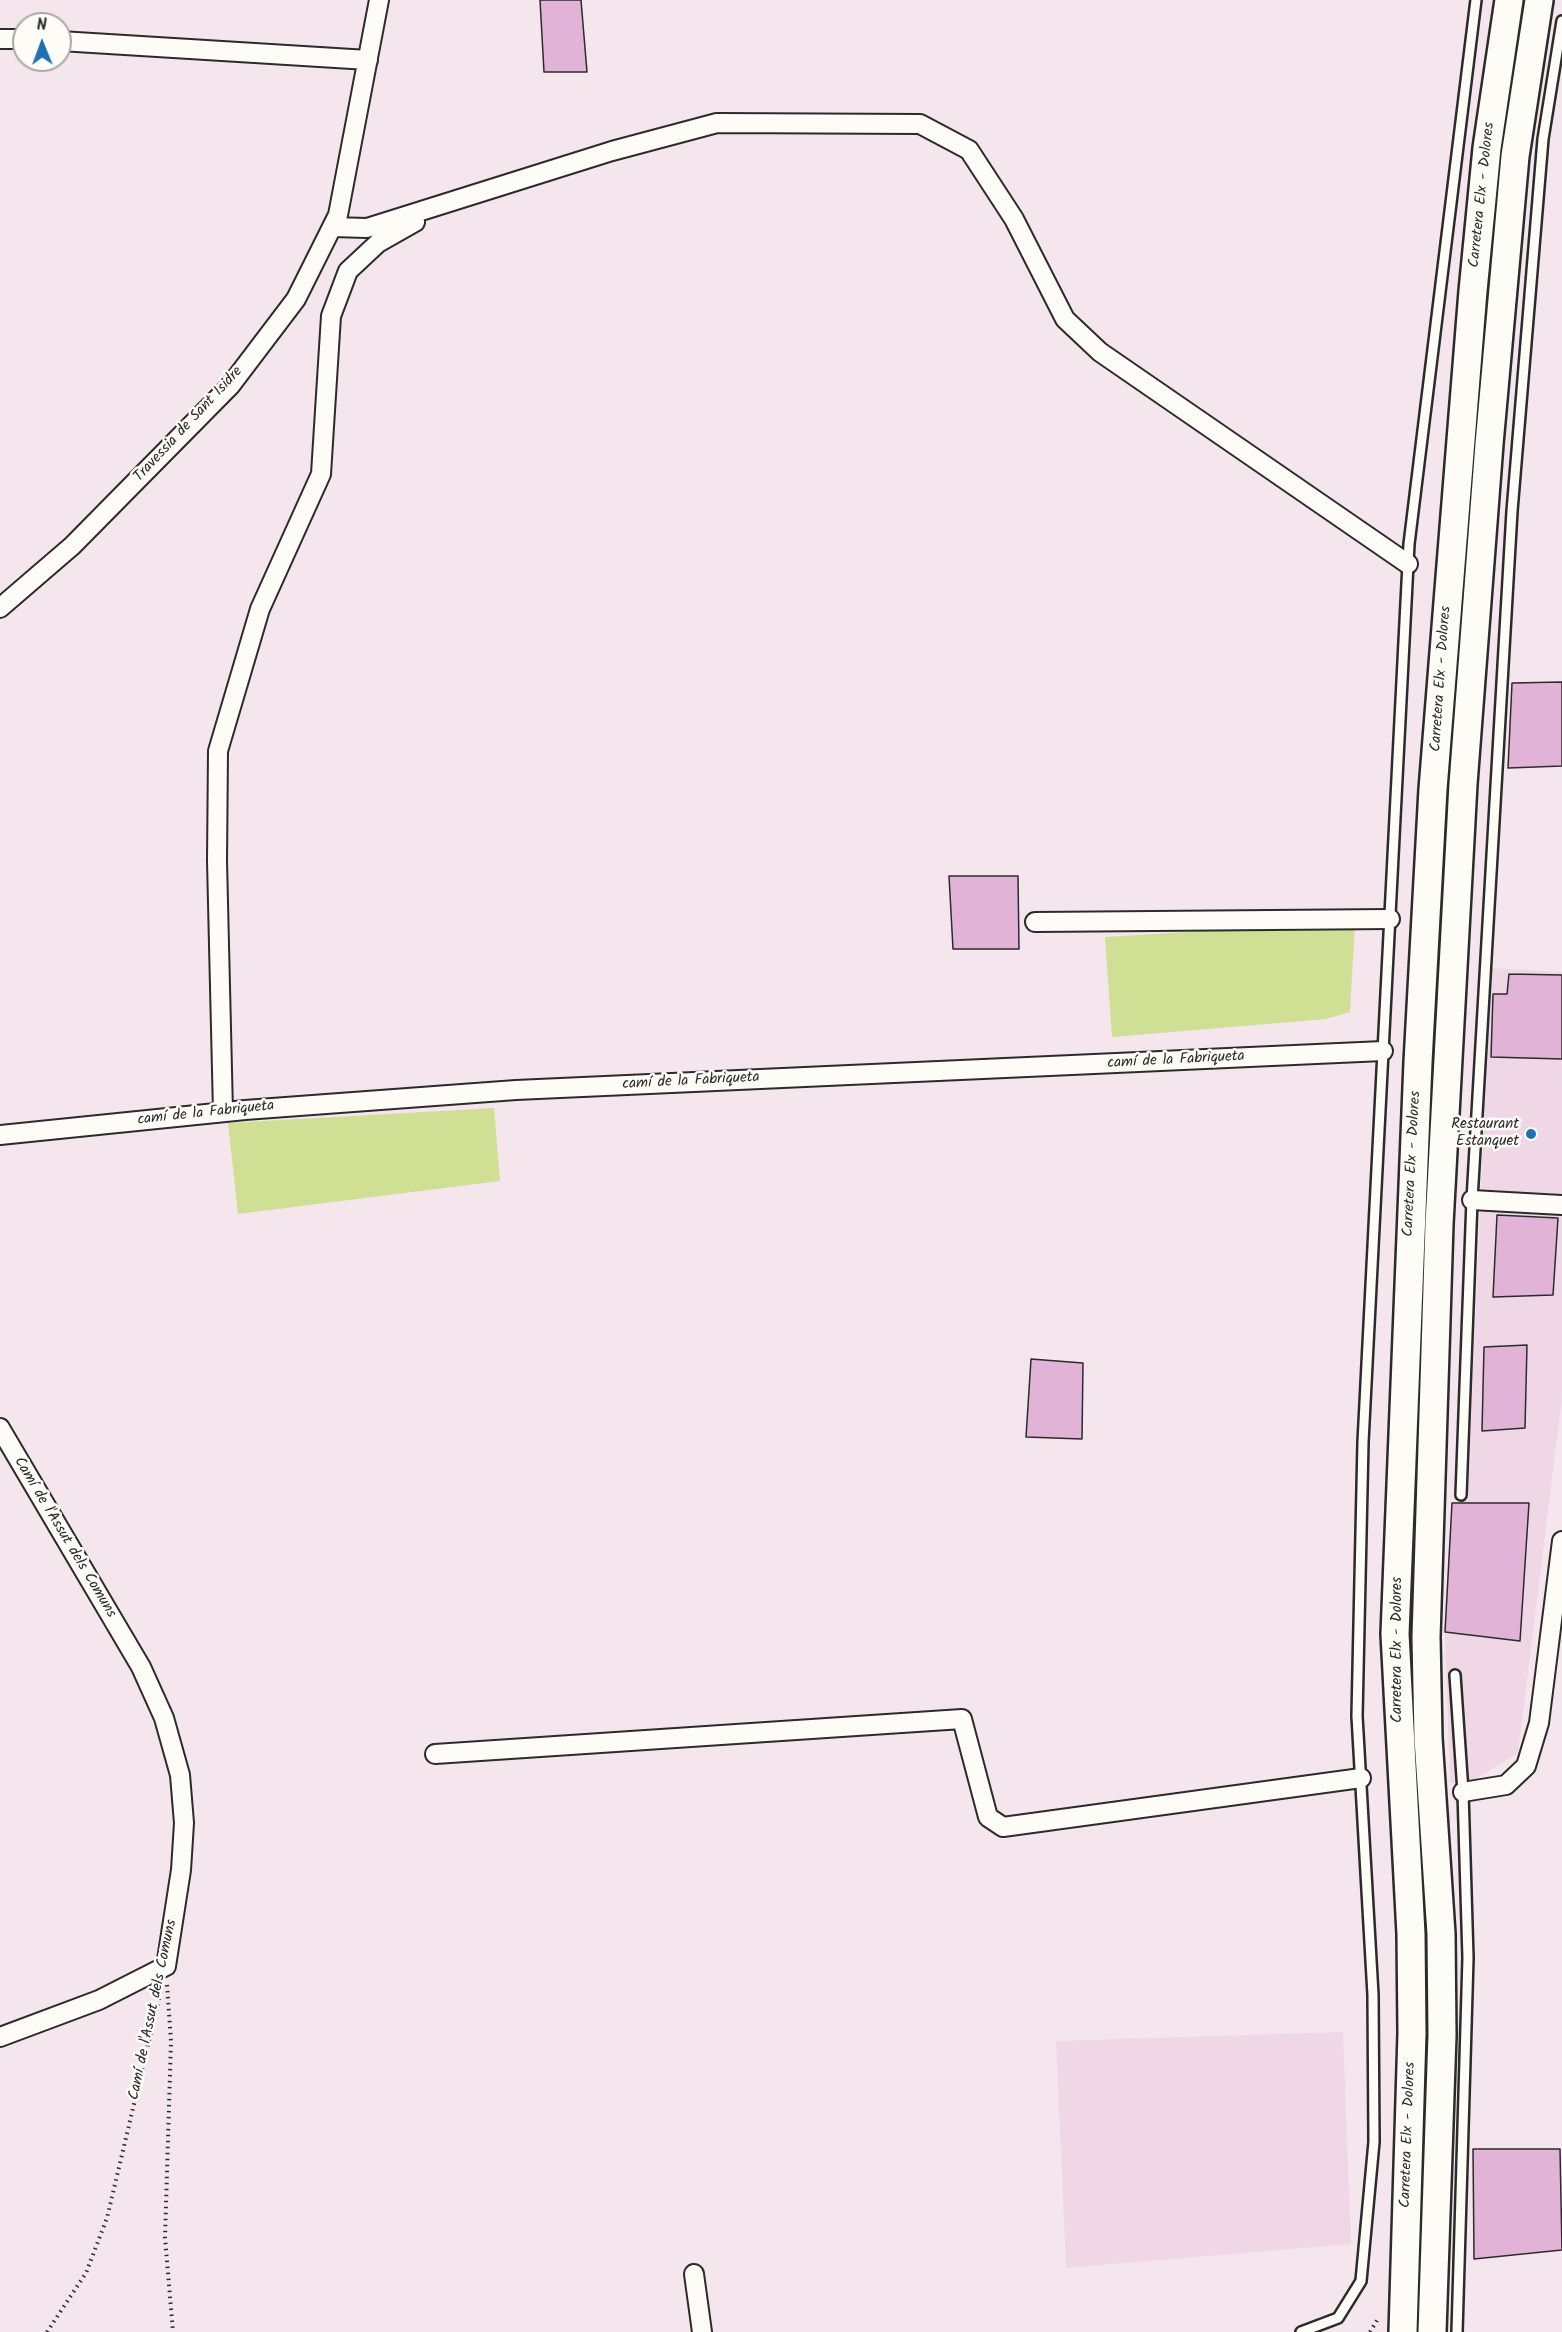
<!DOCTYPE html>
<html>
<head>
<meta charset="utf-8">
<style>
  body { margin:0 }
  #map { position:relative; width:1562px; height:2332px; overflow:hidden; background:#f5e6ed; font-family:Kalam,sans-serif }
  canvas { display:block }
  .north { position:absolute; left:12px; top:12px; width:60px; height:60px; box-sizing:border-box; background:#fdfcf7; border:2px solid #a9a8a5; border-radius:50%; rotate:359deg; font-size:16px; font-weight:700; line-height:24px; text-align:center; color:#2b2b2b }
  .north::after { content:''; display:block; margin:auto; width:21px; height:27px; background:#1f6fb2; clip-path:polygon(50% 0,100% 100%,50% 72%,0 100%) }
</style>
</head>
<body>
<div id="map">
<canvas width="1562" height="2332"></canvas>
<div class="north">N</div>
</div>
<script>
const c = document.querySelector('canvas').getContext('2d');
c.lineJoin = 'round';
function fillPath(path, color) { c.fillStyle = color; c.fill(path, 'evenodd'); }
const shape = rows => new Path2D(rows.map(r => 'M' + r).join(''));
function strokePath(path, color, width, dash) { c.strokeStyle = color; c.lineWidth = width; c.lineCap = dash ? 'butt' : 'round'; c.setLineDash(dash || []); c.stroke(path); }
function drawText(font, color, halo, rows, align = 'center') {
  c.font = font + ' Kalam,sans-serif'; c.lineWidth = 5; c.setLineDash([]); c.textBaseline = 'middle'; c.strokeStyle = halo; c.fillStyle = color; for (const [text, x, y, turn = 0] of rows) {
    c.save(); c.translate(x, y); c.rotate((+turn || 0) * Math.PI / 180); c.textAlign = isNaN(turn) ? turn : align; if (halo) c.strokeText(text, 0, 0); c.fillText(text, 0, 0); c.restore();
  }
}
fillPath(shape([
  [1490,968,1562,972,1562,1397,1518,1753,1472,1781,1450,1783,1445,1632,1452,1503,1468,1500],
  [1343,2032,1351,2244,1066,2268,1056,2041]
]), '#efd7e6');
fillPath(shape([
  [1355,922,1350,1012,1326,1019,1112,1037,1105,937],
  [494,1108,500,1181,238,1214,228,1123]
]), '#cfdf93');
const building = shape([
  [540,0,581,0,587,72,544,72,540,0],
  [1562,682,1562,766,1508,768,1512,683,1562,682],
  [949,876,1018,876,1019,949,953,949,949,876],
  [1509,974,1562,975,1562,1059,1491,1057,1493,994,1507,994,1509,974],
  [1497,1215,1558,1218,1553,1295,1493,1297,1497,1215],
  [1527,1345,1525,1428,1482,1431,1484,1347,1527,1345],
  [1031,1359,1083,1363,1082,1439,1026,1437,1031,1359],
  [1452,1503,1529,1503,1520,1641,1445,1632,1452,1503],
  [1473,2149,1560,2149,1562,2250,1474,2259,1473,2149]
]);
fillPath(building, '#e1b3d7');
strokePath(building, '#2b2b2b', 1.5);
const lane = shape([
  [1461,1495,1472,1200,1512,511,1543,139,1562,21],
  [1455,1675,1463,1792,1468,1958,1457,2332],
  [1301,2332,1338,2318,1361,2281,1374,2142,1373,1995,1357,1716,1363,1442,1409,544,1476,0]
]);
const street = shape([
  [0,39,24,39],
  [60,41,368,60],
  [332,227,367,228,612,151,717,123,920,124,969,150,1014,219,1065,319,1100,352,1408,564],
  [0,608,72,546,230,386,296,299,338,215,379,0],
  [1035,922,1390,919],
  [223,1112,217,861,218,751,260,609,321,474,331,316,348,271,378,243,415,222],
  [0,1135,245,1110,516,1090,1383,1051],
  [1472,1200,1562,1205],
  [0,1428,141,1667,164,1718,180,1775,184,1823,181,1870,166,1966,99,2000,0,2037],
  [435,1754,962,1719,988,1817,1003,1827,1361,1778],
  [1463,1792,1506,1785,1526,1766,1539,1723,1562,1541],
  [694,2274,702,2332]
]);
const secondary = shape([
  [1403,2332,1412,2033,1411,1934,1395,1634,1418,1062,1433,789,1473,291,1487,148,1509,0],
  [1432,2332,1442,2035,1441,1934,1428,1738,1426,1637,1439,1224,1463,784,1489,444,1515,156,1539,0]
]);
strokePath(lane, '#2b2b2b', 14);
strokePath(street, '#2b2b2b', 22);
strokePath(secondary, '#2b2b2b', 32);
strokePath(shape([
  [167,1985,171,2041,165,2238,173,2332],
  [47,2332,86,2273,107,2218,161,1990],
  [1370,2332,1379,2317]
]), '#2b2b2b', 4, [1.5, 4.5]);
strokePath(lane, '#fdfcf7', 9);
strokePath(street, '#fdfcf7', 18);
strokePath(secondary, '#fdfcf7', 27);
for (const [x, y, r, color] of [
  [1531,1134,6,"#1f6fb2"]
]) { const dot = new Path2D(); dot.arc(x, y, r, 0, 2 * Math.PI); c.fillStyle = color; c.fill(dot); strokePath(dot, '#fdfcf7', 2); }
drawText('15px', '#2b2b2b', '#fdfcf7', [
  ["Carretera Elx - Dolores",1483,195,-84],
  ["Travessia de Sant Isidre",189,425,-47],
  ["Carretera Elx - Dolores",1442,679,-86],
  ["camí de la Fabriqueta",1176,1061,-3],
  ["camí de la Fabriqueta",691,1082,-3],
  ["camí de la Fabriqueta",206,1114,-6],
  ["Carretera Elx - Dolores",1413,1164,-87],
  ["Camí de l'Assut dels Comuns",64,1538,59],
  ["Carretera Elx - Dolores",1398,1650,-90],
  ["Camí de l'Assut dels Comuns",154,2010,-78],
  ["Carretera Elx - Dolores",1409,2135,-88]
]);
drawText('15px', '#2b2b2b', '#fdfcf7', [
  ["Restaurant",1519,1125],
  ["Estanquet",1519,1142]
], 'right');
</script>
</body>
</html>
